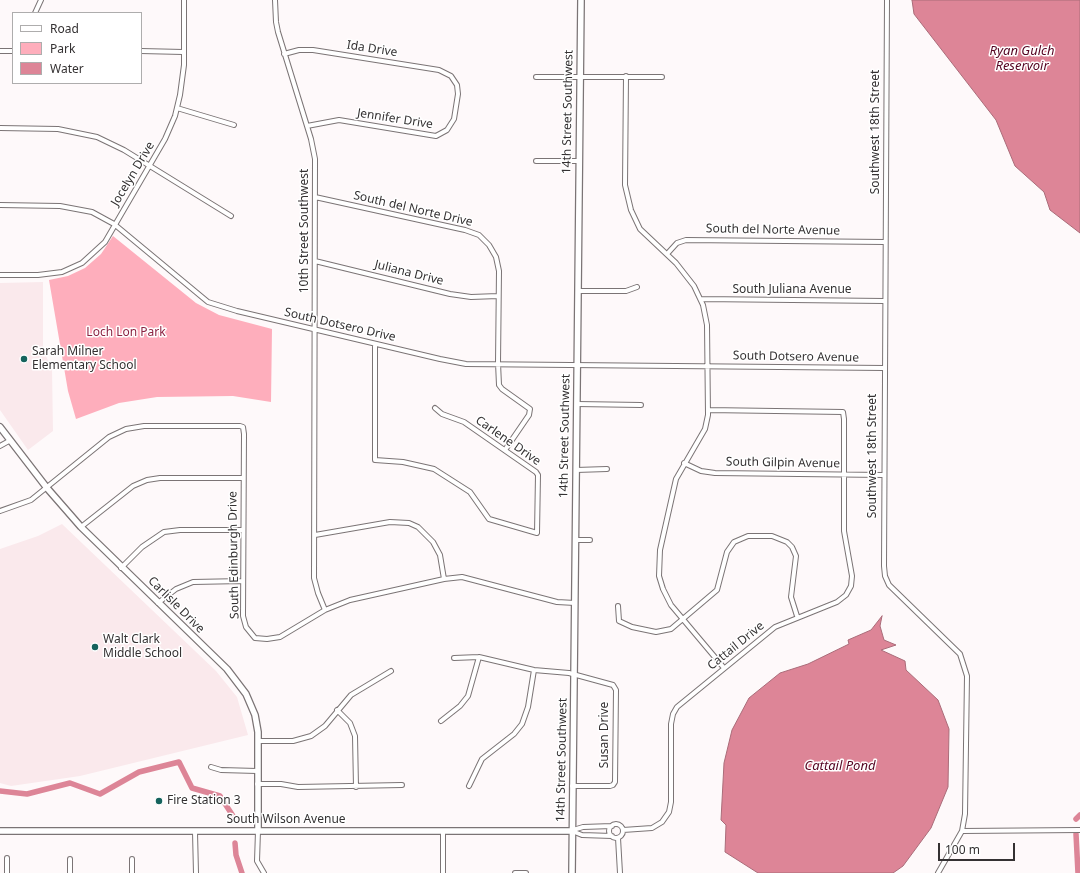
<!DOCTYPE html>
<html>
<head>
<meta charset="utf-8">
<style>
  body { margin:0 }
  #map { position:relative; width:1080px; height:873px; overflow:hidden; background:#fef9fa; font-family:"Noto Sans",sans-serif }
  canvas { display:block }
  .legend { position:absolute; left:12px; top:12px; width:130px; height:72px; box-sizing:border-box; background:#fff; border:1px solid #aeadad; margin:0; padding:5px 7px; list-style:none; font-size:12px; color:#343132 }
  .legend li { display:flex; align-items:center; gap:8px; height:20px }
  .legend b { width:20px; border:1px solid #aeadad }
  .scale { position:absolute; left:938px; top:843px; width:77px; height:18px; box-sizing:border-box; border:2px solid #343132; border-top:0; padding-left:5px; font-size:12px; line-height:14px; white-space:nowrap; color:#343132; -webkit-text-stroke:3px #fff; paint-order:stroke }
</style>
</head>
<body>
<div id="map">
<canvas width="1080" height="873"></canvas>
<ul class="legend">
<li><b style="height:5px;background:#fff"></b>Road</li>
<li><b style="height:11px;background:#feaebc"></b>Park</li>
<li><b style="height:11px;background:#dd8597"></b>Water</li>
</ul>
<div class="scale">100 m</div>
</div>
<script>
const c = document.querySelector('canvas').getContext('2d');
c.lineJoin = 'round';
function fillPath(path, color) { c.fillStyle = color; c.fill(path, 'evenodd'); }
const shape = rows => new Path2D(rows.map(r => 'M' + r).join(''));
function strokePath(path, color, width, dash) { c.strokeStyle = color; c.lineWidth = width; c.lineCap = dash ? 'butt' : 'round'; c.setLineDash(dash || []); c.stroke(path); }
function drawText(font, color, halo, rows, align = 'center') {
  c.font = font + ' "Noto Sans",sans-serif'; c.lineWidth = 3; c.setLineDash([]); c.textBaseline = 'middle'; c.strokeStyle = halo; c.fillStyle = color; for (const [text, x, y, turn = 0] of rows) {
    c.save(); c.translate(x, y); c.rotate((+turn || 0) * Math.PI / 180); c.textAlign = isNaN(turn) ? turn : align; if (halo) c.strokeText(text, 0, 0); c.fillText(text, 0, 0); c.restore();
  }
}
fillPath(shape([
  [43,282,43,350,52,369,53,431,28,450,0,410,0,283],
  [62,524,216,671,237,697,248,735,80,776,11,786,0,783,0,549,38,536]
]), '#fae9ec');
fillPath(shape([
  [113,236,196,303,219,315,272,329,271,402,233,396,157,397,119,403,76,419,68,391,49,280,68,276,85,268,101,254]
]), '#feaebc');
const water = shape([
  [912,0,1080,0,1080,233,1050,210,1044,192,1015,166,996,120,914,14,912,0],
  [882,616,880,626,884,640,896,645,881,650,905,661,906,670,938,700,949,729,948,787,931,828,903,866,893,873,758,873,725,852,726,825,721,820,724,763,732,730,749,698,780,673,808,664,849,644,848,640,871,630,882,616]
]);
fillPath(water, '#dd8597');
strokePath(water, '#aa6c79', 1);
strokePath(shape([
  [0,791,27,794,70,783,100,794,139,772,179,762,192,788,220,796,233,816],
  [1076,819,1080,815],
  [1076,834,1078,873],
  [235,843,236,855,242,873]
]), '#dd8597', 5.5);
const street = shape([
  [275,0,276,22,278,32,311,139,315,159,314,578,318,593,325,610],
  [887,0,884,566,885,576,889,585,960,654,967,676,965,814,962,831,938,873],
  [35,13,41,0],
  [0,51,13,51],
  [141,51,183,52],
  [284,54,299,50,313,50,439,70,451,76,457,85,458,94,454,119,447,130,436,136,339,120,307,126],
  [626,76,625,185,631,210,640,229,676,263,694,286,703,305,707,325,708,415,705,429,676,479,660,550,659,576,663,589,671,605,724,668],
  [536,77,662,77],
  [177,108,234,125],
  [0,128,58,129,97,137,124,150,231,216],
  [536,161,579,161],
  [315,197,465,230,479,235,489,245,496,257,499,271,498,363,499,385,502,389,530,409,529,415,505,450],
  [0,205,60,206,92,212,114,224,208,302,237,311,440,359,466,364,884,368],
  [667,254,677,243,686,240,885,242],
  [315,261,450,294,471,297,498,296],
  [0,275,38,275,62,272,82,263,105,242,165,139,175,116,180,95,184,65,184,0],
  [578,291,626,291,637,287],
  [701,299,884,301],
  [375,344,375,460,403,462,434,469,470,492,489,519,537,533,538,475,536,472,464,422,442,414,435,408],
  [577,404,641,405],
  [0,446,9,441],
  [684,463,701,471,715,473,883,475],
  [576,470,607,469],
  [0,511,31,500,109,437,126,429,144,426,240,426,243,427,244,434,243,616,246,627,255,638,267,639,280,637,325,610,350,600,444,579,462,577,557,602,575,603],
  [81,527,133,486,147,480,160,478,243,478],
  [315,535,390,522,409,523,418,527,433,542,440,555,444,579],
  [575,540,590,540],
  [121,568,142,547,164,532,180,530,243,530],
  [158,603,176,589,193,582,243,581],
  [618,606,619,621,632,627,656,632,671,629,717,590,727,552,734,542,748,536,772,536,787,542,792,547,796,556,791,597,797,616],
  [454,658,479,657,534,670,569,673,613,685,616,690,615,782,613,785,610,786,572,786],
  [337,710,350,723,355,736,356,787],
  [441,721,460,706,468,696,479,657],
  [258,741,293,741,311,736,325,726,351,695,391,671],
  [211,767,221,770,257,771],
  [257,784,281,784,298,787,402,785],
  [469,786,482,759,514,734,522,724,528,707,534,670],
  '609 831a7 7 0 1 1 14 0a7 7 0 1 1-14 0Z',
  [573,830,583,827,612,826],
  [623,830,652,828,662,822,669,812,671,802,671,724,673,714,677,707,775,627,837,602,846,595,851,586,852,576,844,531,844,419,843,412,708,410],
  [258,831,257,861,264,873],
  [443,831,443,873],
  [572,831,582,835,612,836],
  [962,831,1080,830],
  [195,832,196,873],
  [618,838,620,873],
  [7,873,7,858],
  [70,873,70,859],
  [132,873,132,859],
  [515,873,526,873]
]);
const secondary = shape([
  [0,427,47,488,81,527,227,669,246,694,255,715,258,732,258,831],
  [0,831,572,831],
  [572,873,581,0]
]);
strokePath(street, '#7b7475', 6);
strokePath(secondary, '#7b7475', 8);
strokePath(street, '#fff', 4);
strokePath(secondary, '#fff', 5.5);
for (const [x, y, r, color] of [
  [24,359,4,"#15635d"],
  [95,647,4,"#15635d"],
  [159,801,4,"#15635d"]
]) { const dot = new Path2D(); dot.arc(x, y, r, 0, 2 * Math.PI); c.fillStyle = color; c.fill(dot); strokePath(dot, '#fff', 1.5); }
drawText('12px', '#343132', '#fff', [
  ["Ida Drive",372,49,9],
  ["14th Street Southwest",568,112,-89],
  ["Jennifer Drive",395,119,9],
  ["Southwest 18th Street",876,132,-90],
  ["Jocelyn Drive",133,174,-59],
  ["South del Norte Drive",413,209,13],
  ["South del Norte Avenue",773,230,1],
  ["10th Street Southwest",305,231,-90],
  ["Juliana Drive",409,273,14],
  ["South Juliana Avenue",792,290],
  ["South Dotsero Drive",340,325,13],
  ["South Dotsero Avenue",796,357,1],
  ["14th Street Southwest",565,436,-89],
  ["Carlene Drive",508,441,35],
  ["Southwest 18th Street",873,456,-90],
  ["South Gilpin Avenue",783,463,1],
  ["South Edinburgh Drive",234,555,-91],
  ["Carlisle Drive",176,605,45],
  ["Cattail Drive",736,646,-39],
  ["Susan Drive",605,735,-90],
  ["14th Street Southwest",562,760,-89],
  ["South Wilson Avenue",286,820]
]);
drawText('12px', '#8b2342', '#fff', [
  ["Loch Lon Park",126,333]
]);
drawText('12px', '#343132', '#fff', [
  ["Sarah Milner",32,352],
  ["Elementary School",32,366],
  ["Walt Clark",103,640],
  ["Middle School",103,654],
  ["Fire Station 3",167,801]
], 'left');
drawText('italic 13px', '#540321', '#fff', [
  ["Ryan Gulch",1022,51],
  ["Reservoir",1022,66],
  ["Cattail Pond",840,766]
]);
</script>
</body>
</html>
